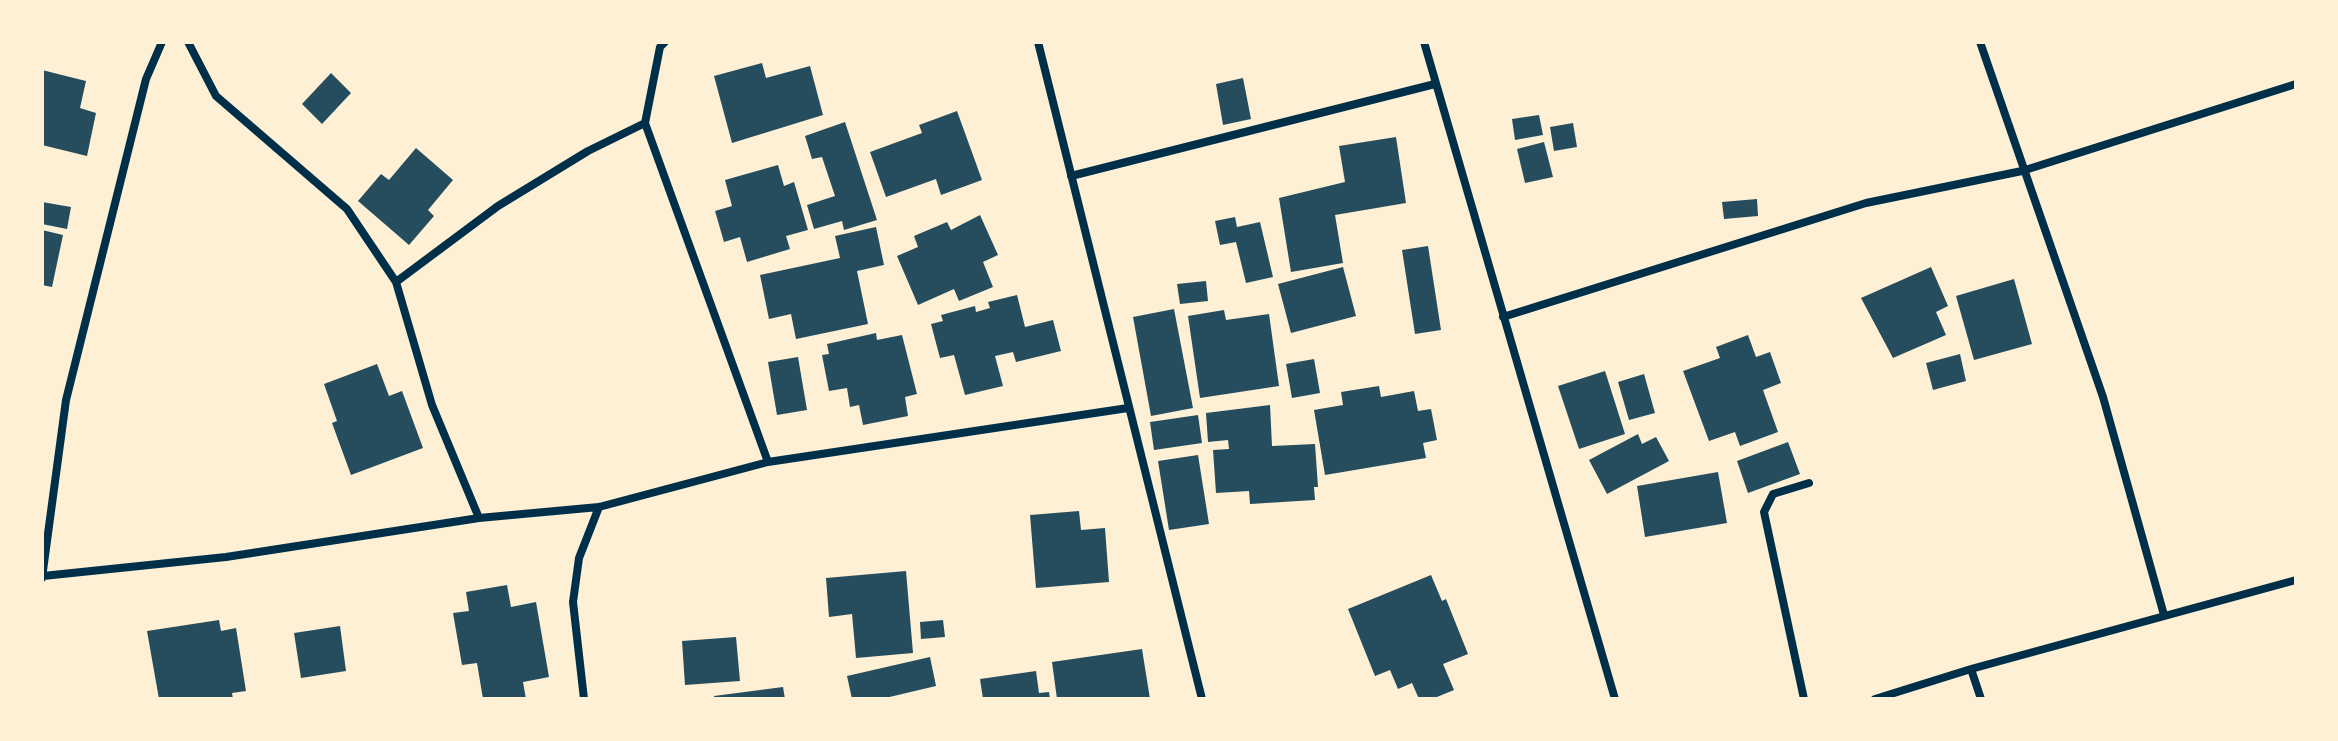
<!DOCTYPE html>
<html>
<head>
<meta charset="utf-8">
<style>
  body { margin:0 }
  #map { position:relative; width:2338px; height:741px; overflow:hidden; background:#fdf0d5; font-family:Lora,serif }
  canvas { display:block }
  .frame { position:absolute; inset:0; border:44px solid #fdf0d5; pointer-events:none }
</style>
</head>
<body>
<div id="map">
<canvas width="2338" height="741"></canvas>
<div class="frame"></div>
</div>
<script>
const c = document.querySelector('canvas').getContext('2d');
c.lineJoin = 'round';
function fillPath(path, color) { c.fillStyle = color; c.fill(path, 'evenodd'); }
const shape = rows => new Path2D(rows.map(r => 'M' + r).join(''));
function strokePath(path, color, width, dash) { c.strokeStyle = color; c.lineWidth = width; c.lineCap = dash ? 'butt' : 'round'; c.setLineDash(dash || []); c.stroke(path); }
fillPath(shape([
  [762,63,766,78,810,66,823,115,732,143,714,76],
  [42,70,86,81,80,108,96,113,87,156,42,145],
  [331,73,351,93,322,124,302,104],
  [1243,78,1251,119,1223,125,1216,84],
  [957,111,982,180,941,195,936,179,886,197,870,152,922,133,919,125],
  [1539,115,1543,135,1515,140,1512,119],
  [845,122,877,220,844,230,842,221,814,229,807,205,835,196,822,157,812,159,805,136],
  [1573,123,1577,147,1554,151,1550,127],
  [1396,137,1406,203,1335,215,1343,263,1291,272,1279,198,1345,182,1339,146],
  [1544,142,1553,177,1525,183,1517,149],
  [416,148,453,180,428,210,434,216,409,245,358,201,381,174,389,180],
  [778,165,784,186,794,182,808,230,786,236,790,249,747,262,740,237,724,242,715,211,732,206,725,180],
  [1757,199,1758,216,1724,219,1722,202],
  [42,202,71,207,67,229,42,224],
  [980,215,998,255,983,262,993,287,959,301,954,289,918,305,897,256,918,247,914,236,947,222,951,230],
  [1235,217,1237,227,1260,222,1273,277,1246,283,1236,242,1220,245,1215,221],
  [876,227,884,265,857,271,868,324,796,339,791,314,769,319,760,275,840,258,835,236],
  [42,230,63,235,52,287,42,285],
  [1428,246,1441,330,1415,334,1402,250],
  [1343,267,1356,316,1291,333,1278,284],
  [1931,267,1948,306,1936,312,1946,335,1893,358,1861,298],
  [2014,279,2032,344,1974,360,1956,296],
  [1206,281,1208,301,1180,304,1177,284],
  [1017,295,1025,327,1053,320,1061,351,1016,362,1013,352,995,356,1003,386,965,395,954,355,940,358,931,324,943,321,941,315,975,306,976,312,990,308,988,302],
  [1174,309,1193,408,1151,416,1133,317],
  [1224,310,1226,320,1269,314,1279,386,1200,398,1188,316],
  [876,333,877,340,902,335,917,394,905,397,908,416,863,425,859,405,850,407,847,388,829,391,822,355,829,354,827,344],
  [1748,335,1756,357,1770,352,1781,383,1763,390,1778,432,1740,446,1735,432,1709,441,1683,371,1720,358,1716,347],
  [1960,354,1966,381,1933,390,1926,363],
  [798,357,807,410,777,415,768,362],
  [1314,359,1320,393,1292,398,1286,364],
  [377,364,389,396,402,391,423,448,351,475,332,423,337,421,324,384],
  [1605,371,1625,434,1579,449,1558,386],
  [1644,374,1655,413,1629,420,1618,382],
  [1379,386,1381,397,1414,391,1418,411,1431,409,1437,440,1423,443,1426,458,1325,475,1314,410,1343,405,1341,392],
  [1270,405,1272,446,1315,444,1318,487,1314,487,1315,500,1250,504,1249,491,1216,493,1213,450,1229,449,1228,440,1208,442,1206,413],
  [1198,415,1202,443,1154,450,1150,422],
  [1638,434,1642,444,1656,437,1669,461,1607,494,1589,460],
  [1788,442,1800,474,1748,493,1737,461],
  [1198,455,1209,524,1169,530,1158,461],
  [1718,472,1727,523,1645,537,1637,486],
  [1079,511,1081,530,1105,528,1109,582,1036,588,1030,515],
  [906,571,913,653,856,658,852,614,829,617,826,578],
  [1431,575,1442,601,1446,599,1468,654,1443,664,1454,690,1432,699,1419,699,1412,683,1398,689,1390,670,1375,676,1348,609],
  [507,585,511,607,536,602,549,677,523,682,526,699,483,699,477,663,462,665,453,613,469,611,466,592],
  [219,620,221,631,236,628,246,691,232,693,233,699,159,699,147,631],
  [943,620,945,637,921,639,920,622],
  [340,626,346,671,301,678,294,633],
  [736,637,740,681,685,685,682,641],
  [1142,649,1150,699,1057,699,1052,662],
  [930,657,936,686,881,699,852,699,847,676],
  [1036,671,1039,693,1049,692,1050,699,983,699,980,679],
  [783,687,785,699,714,699,714,696]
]), '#264d5e');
strokePath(shape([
  [188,42,216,96,347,209,396,282,432,405,479,518],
  [665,42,660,47,645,123,768,462],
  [1038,42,1202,699],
  [1424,42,1615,699],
  [1980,42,2103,397,2164,615],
  [1071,176,1435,84],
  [396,282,498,206,588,151,645,123],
  [1503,317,1866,203,2022,171,2296,84],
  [43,576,226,557,479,518,599,507,768,462,1128,408],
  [42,578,66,400,146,79,162,42],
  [1971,669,1981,699],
  [584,699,573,602,579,558,599,507],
  [1804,699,1764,512,1773,494,1809,483],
  [1875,699,1971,669,2296,580]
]), '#003049', 8);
</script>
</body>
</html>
